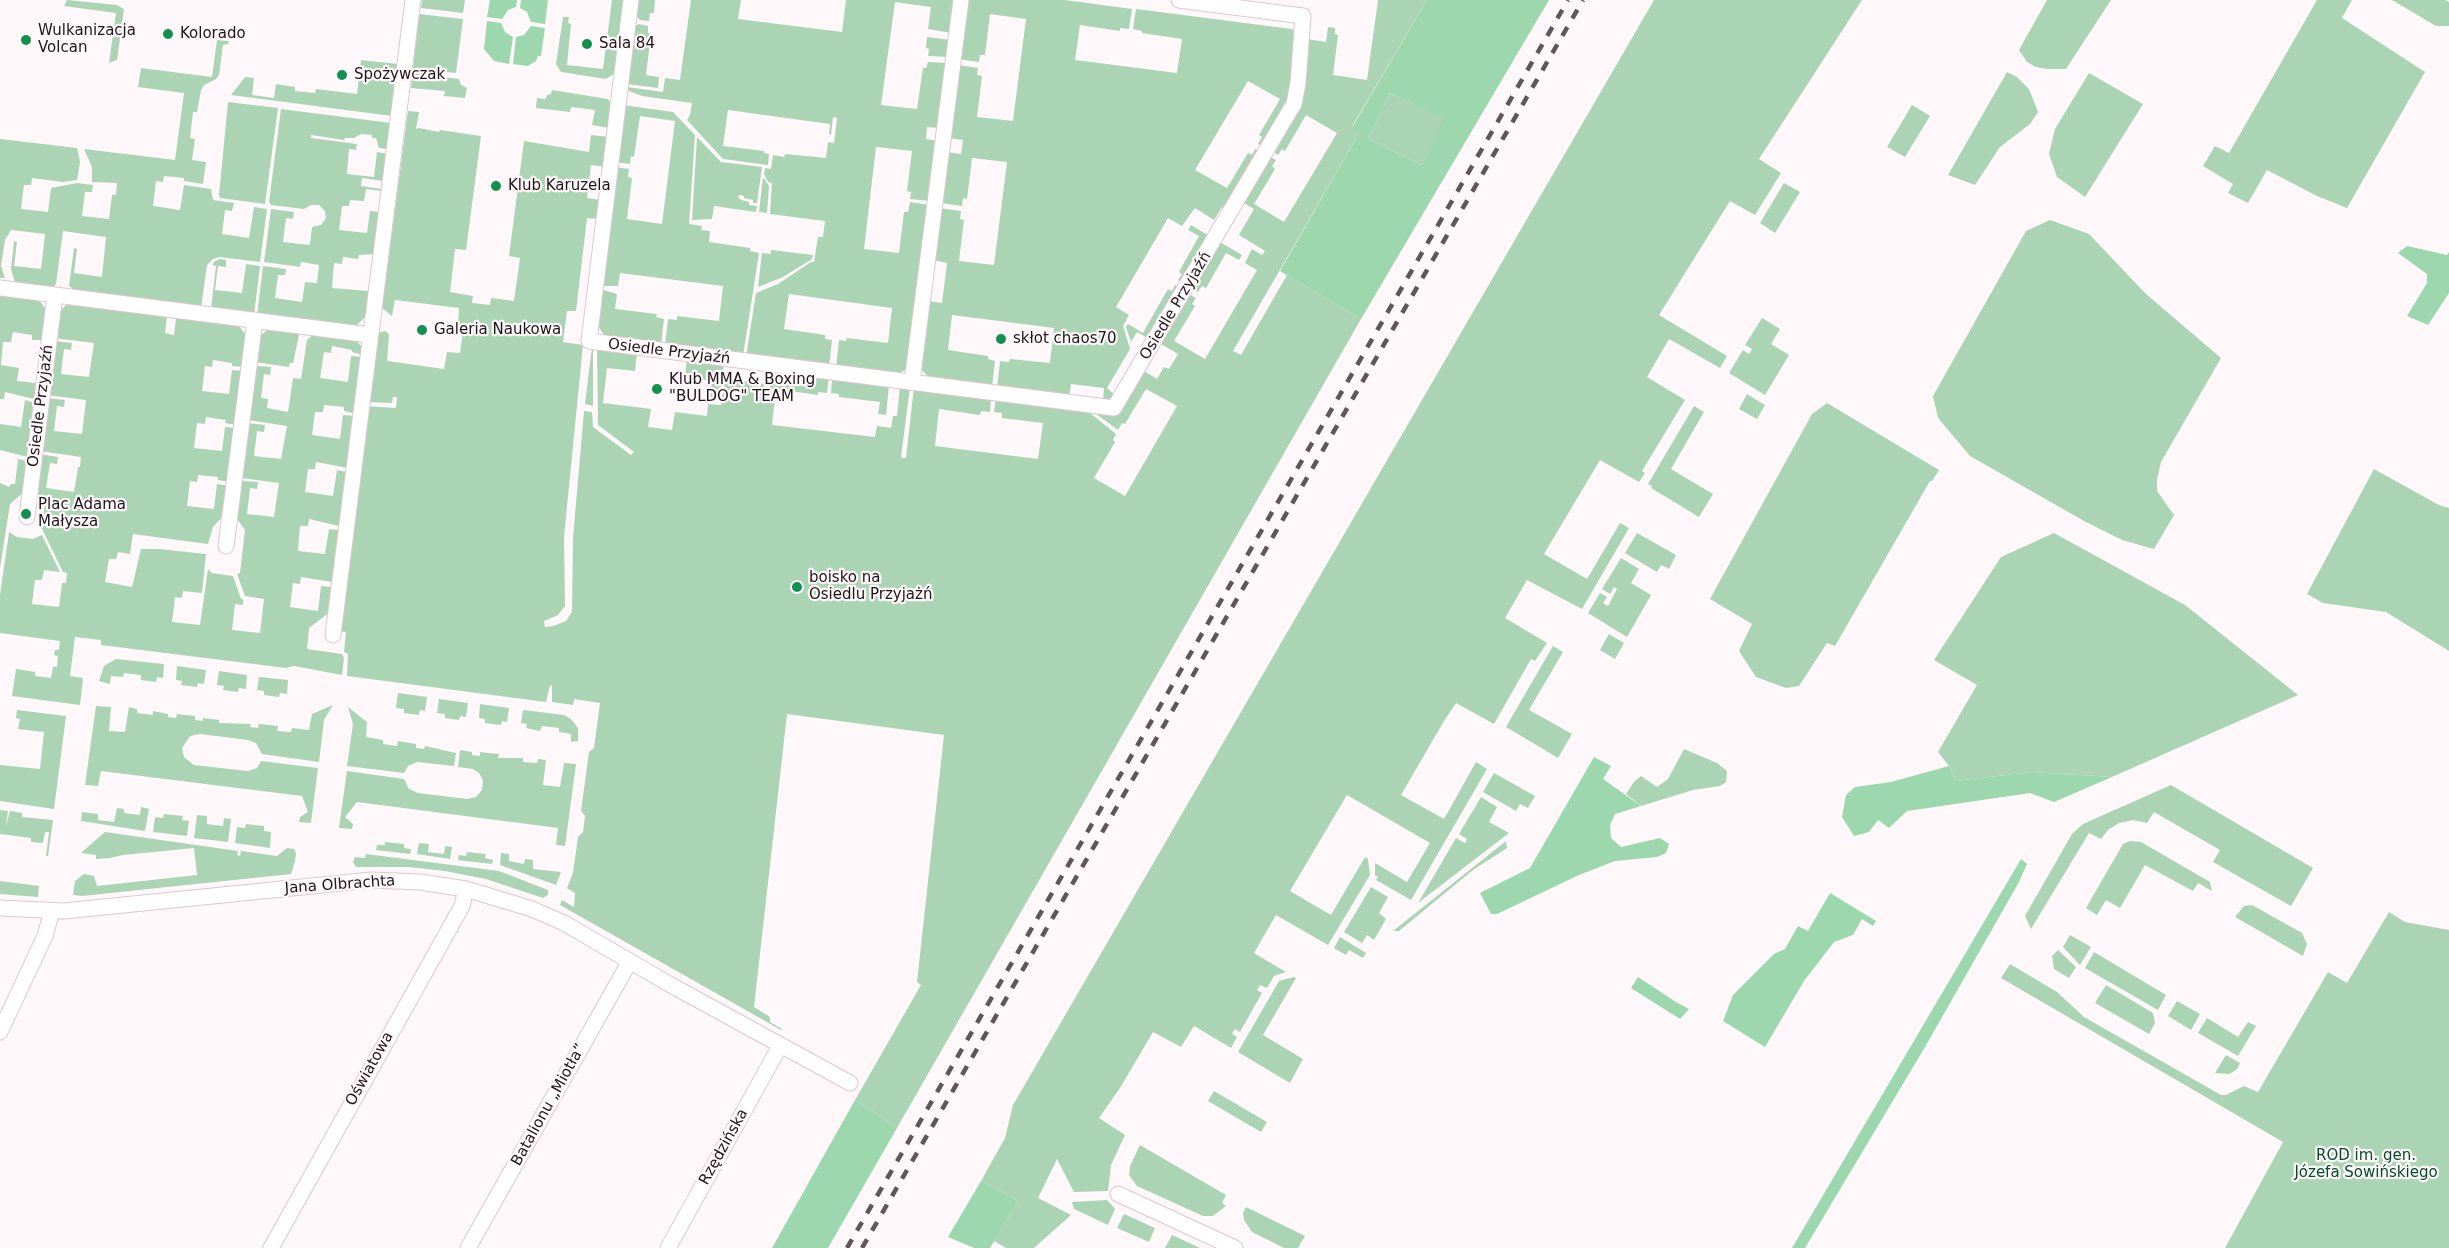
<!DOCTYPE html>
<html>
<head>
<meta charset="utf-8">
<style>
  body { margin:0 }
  canvas { display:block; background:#fef8fa }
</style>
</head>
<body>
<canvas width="2449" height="1248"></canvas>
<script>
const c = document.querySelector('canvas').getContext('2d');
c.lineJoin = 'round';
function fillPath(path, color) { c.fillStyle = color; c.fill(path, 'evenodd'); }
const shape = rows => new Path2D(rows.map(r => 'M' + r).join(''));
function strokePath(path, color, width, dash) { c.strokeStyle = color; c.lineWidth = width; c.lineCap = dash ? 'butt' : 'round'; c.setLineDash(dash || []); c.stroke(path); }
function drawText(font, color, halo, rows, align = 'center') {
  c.font = font + ' "DejaVu Sans",sans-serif'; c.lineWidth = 4.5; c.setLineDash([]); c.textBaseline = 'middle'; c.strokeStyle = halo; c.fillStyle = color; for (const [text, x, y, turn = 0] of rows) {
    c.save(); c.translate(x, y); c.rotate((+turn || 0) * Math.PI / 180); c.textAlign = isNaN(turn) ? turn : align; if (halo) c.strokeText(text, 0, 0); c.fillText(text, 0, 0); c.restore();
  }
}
fillPath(shape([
  [67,0,117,5,124,9,117,60,109,63,116,13,64,6],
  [422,0,465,0,463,13,421,8],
  [612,0,626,0,615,73,606,79,561,72,556,64,563,17,569,17,568,23,571,24,567,65,603,69],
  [637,0,655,0,654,13,650,13,649,21,640,20,635,15],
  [691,0,741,0,738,19,842,32,846,0,956,0,952,33,928,29,931,7,895,2,881,105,917,109,923,68,926,68,928,62,948,63,939,128,927,127,926,139,938,141,930,201,910,199,911,192,907,191,912,151,876,147,864,249,899,253,904,212,908,212,910,202,929,205,908,366,905,370,895,375,836,368,839,340,846,341,847,338,888,343,892,308,789,294,784,329,825,335,825,339,832,340,829,367,746,357,756,293,778,284,811,262,814,262,818,237,823,237,825,221,770,214,772,183,768,182,764,174,765,168,771,169,773,155,784,157,785,154,826,158,828,142,834,143,837,118,833,117,831,135,829,134,830,124,728,110,723,146,764,151,764,153,769,154,768,165,723,159,687,120,690,115,692,103,642,96,629,91,627,87,663,92,665,78,680,80],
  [967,0,1065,0,1132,9,1129,29,1120,28,1120,31,1080,25,1075,60,1177,73,1182,39,1142,33,1142,31,1133,29,1136,9,1292,29,1296,34,1291,96,1263,146,1258,144,1262,137,1259,135,1280,99,1248,81,1195,170,1227,188,1248,153,1252,155,1255,149,1260,151,1227,210,1222,207,1214,220,1195,208,1182,226,1168,218,1116,307,1129,315,1123,326,1130,349,1107,388,1116,396,1107,401,1103,401,1104,388,1071,384,1069,397,997,388,1000,361,1009,362,1010,359,1050,363,1054,328,952,315,948,350,988,356,988,359,995,361,992,387,930,379,920,368,928,301,942,303,947,263,933,260,939,208,961,211,960,219,964,220,959,261,994,265,1007,162,972,158,967,199,963,198,962,206,941,203,947,152,961,154,963,140,948,138,958,65,978,68,977,75,982,76,977,117,1013,121,1026,19,990,14,985,55,980,55,979,62,958,59],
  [1378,0,1427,0,1353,125,1358,135,1233,351,1241,355,1287,275,1361,319,897,1128,855,1100,921,985,917,982,944,735,787,714,754,1007,770,1017,770,1022,782,1029,781,1030,560,905,562,900,574,907,575,893,567,888,573,873,578,837,583,832,585,816,581,811,589,752,594,748,600,703,574,699,573,705,552,702,552,686,550,685,546,702,347,676,348,654,344,652,346,632,338,631,365,406,396,408,397,397,393,397,392,403,366,402,376,333,386,331,389,335,387,361,444,369,447,352,460,353,464,325,458,324,459,308,395,300,392,316,382,308,408,111,419,112,416,129,419,128,439,132,440,130,481,136,466,250,455,249,450,292,473,296,472,303,490,305,491,298,514,301,520,258,509,256,524,141,589,152,591,135,609,137,606,167,591,165,587,198,601,200,599,219,587,218,576,311,567,311,563,342,583,345,564,537,565,606,558,615,544,621,545,627,553,626,566,621,572,612,573,538,584,411,592,412,593,427,631,455,634,452,598,425,597,348,637,353,635,371,607,368,603,403,651,409,648,427,672,430,675,412,707,416,708,404,721,405,725,378,764,384,764,387,770,387,773,370,829,377,827,393,818,392,818,395,776,389,772,425,875,437,877,426,891,428,893,416,897,416,900,386,910,387,901,457,903,458,906,458,914,387,991,398,990,412,981,411,980,415,939,409,935,446,1038,459,1043,423,1002,418,1002,413,994,412,996,399,1085,409,1116,434,1113,440,1115,442,1094,478,1125,496,1177,406,1146,389,1125,424,1122,423,1118,430,1092,411,1120,412,1144,371,1157,379,1164,367,1169,369,1178,354,1161,344,1189,294,1196,298,1192,304,1195,306,1174,341,1205,359,1257,270,1245,263,1252,249,1262,255,1265,251,1239,235,1254,209,1242,202,1269,156,1276,160,1272,166,1275,169,1254,204,1284,222,1337,133,1306,115,1285,151,1282,149,1278,155,1272,151,1307,39,1326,42,1328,27,1335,28,1335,34,1338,35,1333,75,1367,80],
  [1654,0,1862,0,1759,159,1781,173,1755,215,1730,201,1659,315,1727,356,1720,368,1669,339,1647,377,1685,400,1642,471,1645,473,1639,482,1600,460,1544,554,1587,579,1620,523,1629,528,1582,609,1527,580,1505,618,1547,643,1535,661,1531,659,1494,724,1456,703,1444,721,1401,795,1444,819,1476,762,1487,769,1411,900,1376,880,1378,877,1375,875,1375,863,1407,882,1430,843,1347,795,1290,891,1331,915,1365,857,1368,859,1370,875,1328,945,1276,915,1254,953,1286,972,1274,976,1267,988,1260,985,1257,990,1262,993,1240,1032,1235,1029,1233,1032,1232,1034,1237,1037,1231,1048,1194,1026,1181,1047,1153,1032,1120,1088,1099,1118,1125,1135,1111,1165,1108,1191,1074,1192,1057,1159,1038,1198,1071,1215,1034,1248,1006,1248,994,1241,1018,1201,981,1181,1005,1138,1013,1105],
  [2047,0,2111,0,2066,69,2047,69,2036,67,2027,62,2019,50],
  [2317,0,2352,0,2342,18,2425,72,2347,208,2317,196,2267,170,2248,203,2228,193,2233,184,2203,166,2215,146,2229,153],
  [2392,0,2445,0,2449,2,2449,26,2436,26],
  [419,14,463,19,456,73,413,68],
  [639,24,648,26,648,33,651,34,646,75,659,77,658,88,627,84,635,26],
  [927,37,951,40,949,57,928,56,929,49,926,48],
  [217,40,229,41,228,44,223,45,219,75,216,79,204,85,201,90,197,112,193,112,190,138,195,139,192,160,206,162,203,184,184,181,184,178,164,176,163,182,156,181,153,206,180,210,184,185,211,189,213,200,234,203,232,211,225,210,222,234,249,238,254,207,267,209,260,262,220,257,213,259,207,265,201,308,72,292,72,288,69,286,74,248,77,249,74,273,102,277,106,237,63,231,56,284,52,289,16,285,11,269,14,241,17,242,14,266,41,269,45,234,11,230,5,240,1,266,5,278,0,278,0,139,77,148,78,152,80,162,77,180,63,182,32,178,31,185,24,185,21,209,48,212,51,188,77,183,93,185,92,192,85,192,82,216,109,219,112,195,116,195,117,183,92,182,92,167,84,149,175,160,184,93,138,87,141,68,212,77],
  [361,60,398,64,392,116,231,95,245,77,254,78,252,95,274,98,276,84,295,87,295,91,315,93,316,89,357,94],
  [2007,72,2017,77,2029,89,2038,112,2030,124,2000,147,1975,185,1948,175],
  [413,73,459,79,461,85,467,88,465,98,444,96,445,91,411,88],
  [2089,73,2143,104,2085,197,2057,177,2049,154,2055,129],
  [552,90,608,99,612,105,610,128,592,125,595,110,571,107,570,112,536,108,537,98,546,99,547,95,551,94],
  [1390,93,1444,118,1422,165,1368,139],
  [228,102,278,108,265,204,220,198,219,195],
  [622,105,673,112,695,135,689,224,702,226,701,230,710,231,709,242,750,248,750,251,759,253,743,356,665,346,668,319,677,320,677,316,719,321,723,286,620,273,618,286,600,286,615,167,629,169,628,177,632,178,627,219,662,224,675,121,640,116,634,157,631,156,630,164,615,162],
  [1912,105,1930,116,1905,157,1887,147],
  [281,109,391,123,388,149,379,148,376,138,372,138,372,135,361,134,354,138,345,138,344,140,311,135,311,138,357,144,356,150,349,149,347,174,374,177,377,152,387,154,384,181,362,178,361,186,382,189,382,191,366,189,364,201,350,200,349,206,342,206,339,230,367,233,370,211,379,212,374,254,359,255,358,259,343,257,342,264,334,263,332,288,369,291,365,317,357,325,351,327,257,316,263,266,286,269,285,275,278,275,275,298,302,302,305,282,317,283,319,265,301,262,300,267,264,262,271,209,294,212,293,219,286,218,283,242,310,245,312,227,321,225,326,218,325,211,319,205,311,205,304,209,271,205,269,202],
  [697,137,721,162,762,167,757,203,753,203,753,200,744,198,744,196,739,195,738,197,741,200,749,202,749,205,757,206,756,212,714,206,712,219,692,220],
  [763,177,769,186,767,213,759,212],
  [1784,183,1800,192,1775,233,1760,223],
  [2050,220,2089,234,2146,294,2221,358,2161,462,2157,479,2157,491,2174,515,2154,549,2122,540,2084,521,1970,456,1938,418,1933,396,2026,231],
  [1191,225,1211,237,1184,283,1178,280,1182,274,1179,272,1199,236,1188,230],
  [1220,242,1242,255,1239,260,1226,253,1206,288,1202,286,1198,292,1192,289],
  [771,250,813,255,812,259,783,277,758,287,762,253,771,254],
  [220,259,226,260,226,267,218,266,215,290,242,293,246,264,260,266,254,315,211,309,216,266,212,265,215,261],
  [1175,285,1180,289,1151,340,1137,332,1131,342,1126,327,1128,324,1143,333,1168,289,1172,291],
  [600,289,617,294,615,309,657,314,656,317,664,319,661,345,608,337,604,335,598,326],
  [0,293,39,300,45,308,43,340,32,340,32,335,13,332,11,342,3,342,1,365,19,368,17,381,36,383,34,399,5,392,4,399,0,399],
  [73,302,164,314,167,317,165,333,174,335,176,318,179,316,238,325,247,336,244,367,232,366,232,363,213,360,212,367,205,366,202,391,229,394,232,370,244,371,237,425,225,423,226,420,206,417,205,424,197,423,194,448,222,451,225,427,236,428,229,482,218,480,218,477,198,475,197,482,190,481,187,506,214,509,217,484,229,486,224,515,213,527,208,544,133,534,130,554,118,552,116,559,109,559,105,582,132,587,141,549,159,549,206,554,202,593,183,591,182,598,175,597,172,622,200,625,208,569,212,573,233,576,241,599,243,599,243,605,235,604,232,630,260,633,264,599,245,596,237,574,240,573,245,530,237,519,242,481,258,482,257,489,250,488,247,514,274,517,279,483,241,478,247,423,265,425,264,432,257,431,254,456,281,459,287,426,248,420,255,366,271,367,270,375,264,374,261,398,268,399,267,408,288,412,293,378,301,379,307,340,315,333,355,339,361,346,363,355,352,352,352,350,332,346,331,353,324,352,320,378,348,382,351,356,361,357,353,413,344,411,344,407,324,405,323,412,315,412,312,435,340,439,343,415,355,416,348,468,316,462,315,469,308,469,305,492,333,496,337,470,347,472,339,526,309,519,308,526,300,526,298,551,325,554,329,529,339,530,333,580,332,582,301,577,300,584,293,583,290,607,318,611,321,586,331,587,330,612,309,628,307,649,342,654,344,658,342,675,294,666,286,668,101,645,101,640,75,637,70,676,83,678,80,705,12,696,16,669,35,672,35,676,51,678,53,667,57,667,58,656,54,655,55,650,59,650,60,641,0,633,0,595,9,532,17,537,33,539,42,535,60,572,44,570,42,580,35,580,32,604,59,607,62,583,66,583,67,573,63,572,42,529,45,503,36,492,39,454,58,457,57,464,50,463,46,488,74,492,78,467,80,467,81,457,40,451,47,398,65,400,64,407,57,406,54,431,82,434,86,400,47,395,54,341,72,343,71,350,64,349,61,374,89,377,94,343,54,338,58,313,67,304],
  [1762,318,1780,329,1771,344,1789,355,1765,395,1729,373,1743,350,1749,354,1752,349,1745,345],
  [268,329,295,330,299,335,293,363,290,363,289,367,255,362,260,336],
  [592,347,593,347,593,406,585,404],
  [687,359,724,364,719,398,709,397,711,381,685,377],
  [832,377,889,385,886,415,878,414,880,402,839,397,839,394,831,393],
  [1747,394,1765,405,1757,419,1739,409],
  [25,400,35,403,28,457,0,450,0,424,21,427],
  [1827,403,1939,470,1932,481,1930,481,1835,646,1827,643,1799,686,1786,688,1756,677,1739,651,1752,624,1710,599,1812,414],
  [1694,406,1704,412,1671,469,1713,494,1699,517,1651,488,1652,486,1648,484],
  [18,459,28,461,24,492,10,504,0,568,0,483,9,487,11,484,15,484],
  [2374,469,2439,505,2449,508,2449,651,2386,612,2323,603,2307,594],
  [1637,533,1676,555,1669,569,1661,565,1657,572,1625,553],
  [2054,533,2185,605,2298,695,2112,777,2031,772,1956,781,1949,766,1938,752,1977,685,1934,660,2001,557],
  [1621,558,1639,569,1631,583,1651,595,1627,637,1588,613,1600,593,1607,597,1603,603,1608,606,1617,589,1614,587,1610,594,1602,589],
  [1609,634,1624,643,1615,659,1600,650],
  [1553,646,1563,652,1529,710,1572,734,1558,758,1506,727],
  [116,659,164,664,163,678,157,677,156,682,141,680,141,675,124,673,123,677,111,676,110,684,99,681,104,666],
  [177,666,206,670,204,684,198,683,197,687,181,685,182,681,176,680],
  [219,671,247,675,246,689,239,688,238,692,223,690,224,686,217,685],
  [259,677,288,680,287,694,280,693,279,697,264,695,264,691,257,690],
  [398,693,427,697,425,711,420,710,419,715,404,713,404,709,396,708],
  [439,699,468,703,466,717,460,716,459,720,445,718,445,714,437,713],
  [480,704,509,708,507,722,502,721,501,725,485,723,485,719,479,718],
  [333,705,324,720,319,762,262,754,256,743,248,740,200,734,190,736,182,748,184,757,194,765,248,771,257,768,261,761,318,768,311,823,299,822,300,817,308,812,302,796,101,771,98,786,85,785,96,706,111,707,109,731,125,732,129,707,137,709,137,713,153,715,153,711,168,714,168,717,176,718,177,714,195,716,195,720,203,721,203,718,219,720,219,723,251,724,250,727,258,728,259,724,278,726,277,731,291,732,292,728,309,730,312,714],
  [348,707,367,722,366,737,383,740,383,744,397,746,398,741,416,744,416,748,424,749,425,746,456,753,454,766,417,762,408,766,404,773,347,766,353,724],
  [17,710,66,716,54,809,0,801,0,765,40,769,44,732,18,729,20,719,16,718],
  [523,710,564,715,571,719,578,728,578,741,571,742,571,734,559,732,559,728,542,726,540,731,526,728,527,724,521,723],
  [1684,749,1717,763,1727,771,1726,782,1720,786,1693,790,1641,806,1626,794,1634,782,1641,776,1657,787,1668,779],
  [460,750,472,752,472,755,480,756,480,752,499,754,498,758,523,758,523,762,537,763,538,759,546,760,543,785,560,787,564,763,576,764,565,846,556,845,558,828,357,802,345,817,353,824,352,829,339,828,347,771,404,779,409,789,418,793,467,799,476,797,482,790,483,780,479,773,473,769,458,767],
  [1494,773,1535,796,1528,808,1520,804,1516,811,1483,792],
  [2171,785,2313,868,2291,906,2213,862,2220,850,2154,812,2147,823,2133,820,2119,823,2108,830,2101,839,2089,833,2031,929,2025,916,2072,834,2083,824],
  [1481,797,1497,807,1489,822,1509,833,1418,903,1456,838,1465,843,1467,839,1459,834],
  [141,807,149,809,145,831,81,821,82,812,98,814,98,820,114,822,117,808,124,809,124,813,140,815],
  [0,810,8,811,6,826,10,811,22,813,22,817,53,820,48,856,46,856,49,832,45,832,43,843,31,842,31,838,0,834],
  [164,814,183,816,182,820,189,821,187,836,153,832,155,817,163,818],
  [197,815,207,816,207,824,223,826,224,818,231,819,228,842,194,838],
  [246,824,264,826,264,831,271,832,270,848,235,843,237,827,245,828],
  [105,832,238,851,237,855,240,856,241,851,277,856,287,848,294,849,296,853,295,861,291,874,82,896,73,895,75,881,84,874,94,876,97,886,197,875,194,848,123,855,110,858,96,859,96,855,81,853],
  [1506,841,1507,848,1473,870,1399,931,1393,931],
  [2130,841,2141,842,2210,882,2212,891,2198,883,2193,891,2145,865,2120,908,2106,900,2097,915,2086,908,2123,844],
  [385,842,404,844,404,848,411,849,410,854,376,850,377,845,385,845],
  [419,843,429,844,428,852,444,854,445,846,452,847,450,859,417,854],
  [467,852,486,854,485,858,493,860,492,864,458,860,459,855,466,856],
  [501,853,509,854,509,861,524,864,525,859,533,860,533,869,561,872,556,885,500,865],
  [366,854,499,871,548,890,548,895,543,898,486,879,445,871,409,867,356,867,353,862,355,857,365,858],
  [0,881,39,886,38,897,0,894],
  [1371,887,1388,897,1379,913,1386,919,1374,940,1367,935,1362,943,1344,932],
  [2252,905,2302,933,2307,944,2303,956,2235,917,2244,906],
  [2389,912,2405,922,2449,930,2449,1248,2225,1248,2283,1142,2001,978,2010,964,2057,992,2084,1017,2221,1095,2226,1095,2244,1086,2258,1092,2328,972,2347,983],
  [2070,935,2091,947,2080,965,2063,947],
  [1340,937,1366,953,1363,958,1349,950,1346,955,1334,948],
  [2058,950,2076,967,2069,978,2054,969,2052,956],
  [2094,952,2166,995,2158,1010,2085,968],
  [1294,977,1296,978,1263,1035,1303,1059,1290,1083,1238,1052,1279,981],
  [2106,985,2153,1013,2155,1023,2149,1034,2095,1003],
  [2177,1001,2200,1014,2191,1030,2168,1016],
  [2207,1018,2238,1037,2248,1022,2256,1026,2238,1056,2198,1033],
  [2226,1055,2240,1063,2237,1069,2230,1074,2215,1073],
  [1214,1091,1267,1122,1261,1132,1208,1101],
  [1140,1145,1226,1195,1222,1203,1226,1206,1213,1216,1203,1216,1137,1186,1129,1175,1130,1166],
  [1107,1200,1115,1209,1108,1225,1074,1209,1072,1202],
  [1246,1207,1305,1236,1298,1248,1284,1248,1252,1232,1244,1220,1243,1213],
  [1124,1214,1155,1228,1149,1242,1117,1228],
  [1172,1235,1200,1248,1165,1248]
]), '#abd4b5');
fillPath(shape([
  [490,0,517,0,516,7,508,10,502,19,487,17],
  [521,0,548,0,545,24,531,22,527,12,520,8],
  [1427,0,1549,0,1361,319,1280,271,1358,135,1353,126],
  [1390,93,1443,118,1422,165,1368,139],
  [487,21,501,23,505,32,513,37,509,64,494,61,484,49],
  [531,26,545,28,541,56,538,56,536,61,528,66,513,64,516,37,524,35],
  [2407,246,2447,255,2449,252,2449,293,2428,325,2407,316,2427,283,2427,274,2398,253],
  [1594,757,1611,766,1603,779,1641,806,1615,814,1610,825,1611,838,1621,847,1660,838,1669,844,1666,853,1657,857,1615,861,1579,875,1497,914,1491,914,1480,893,1530,868],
  [1949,766,1956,781,2031,772,2112,777,2054,802,2030,793,1907,811,1889,828,1878,820,1869,832,1854,836,1842,817,1846,795,1855,787,1891,782],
  [2021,859,2027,864,2019,882,1925,1047,1805,1248,1792,1248],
  [1830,893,1876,921,1873,926,1862,919,1853,935,1834,942,1804,981,1765,1047,1723,1021,1733,995,1774,954,1785,949,1798,926,1808,931],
  [1638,977,1676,1002,1689,1009,1680,1019,1631,988],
  [855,1100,897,1128,828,1248,772,1248],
  [981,1181,1018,1201,990,1248,974,1248,948,1237]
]), '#9cd7ad');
const minor = shape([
  [631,0,589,341,1114,408,1289,112,1294,104,1298,83,1303,16,1179,0],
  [0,288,370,335],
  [912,382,961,0],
  [27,517,55,295],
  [226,546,255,320],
  [333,635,413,0],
  [0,908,64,911,371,880,420,882,466,889,532,909,564,923,669,984,850,1083],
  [0,1032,45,936,52,911],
  [1118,1194,1235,1248],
  [271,1248,462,906,466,889],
  [468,1248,630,961],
  [668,1248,780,1046]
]);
strokePath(minor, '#dfc6cd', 17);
strokePath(minor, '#fff', 15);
strokePath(shape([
  [847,1248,1568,0],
  [862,1248,1583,0]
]), '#5e5658', 4.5, [10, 10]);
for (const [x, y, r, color] of [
  [168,34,6,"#12914e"],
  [26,40,6,"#12914e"],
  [587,44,6,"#12914e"],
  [342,75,6,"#12914e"],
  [496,186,6,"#12914e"],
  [422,330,6,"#12914e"],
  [1001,339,6,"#12914e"],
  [657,389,6,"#12914e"],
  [26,514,6,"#12914e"],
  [797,587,6,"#12914e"]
]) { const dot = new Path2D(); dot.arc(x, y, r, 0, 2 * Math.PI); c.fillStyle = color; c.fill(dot); strokePath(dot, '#fef8fa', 2); }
drawText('15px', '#1e1518', '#fef8fa', [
  ["Wulkanizacja",38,31],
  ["Volcan",38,48],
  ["Kolorado",180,34],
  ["Sala 84",599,44],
  ["Spożywczak",354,75],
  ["Klub Karuzela",508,186],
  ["Galeria Naukowa",434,330],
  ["skłot chaos70",1013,339],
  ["Klub MMA & Boxing",669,380],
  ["\"BULDOG\" TEAM",669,397],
  ["Plac Adama",38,505],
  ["Małysza",38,522],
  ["boisko na",809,578],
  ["Osiedlu Przyjażń",809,595]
], 'left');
drawText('15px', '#1e1518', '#fef8fa', [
  ["Osiedle Przyjaźń",1176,306,-59],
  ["Osiedle Przyjaźń",669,352,7],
  ["Osiedle Przyjaźń",41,406,-83],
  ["Jana Olbrachta",340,885,-4],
  ["Oświatowa",370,1069,-61],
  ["Batalionu „Miotła”",549,1105,-61],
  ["Rzędzińska",724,1147,-61]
]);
drawText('15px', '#044c26', '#fef8fa', [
  ["ROD im. gen.",2366,1156],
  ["Józefa Sowińskiego",2366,1173]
]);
</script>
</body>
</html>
